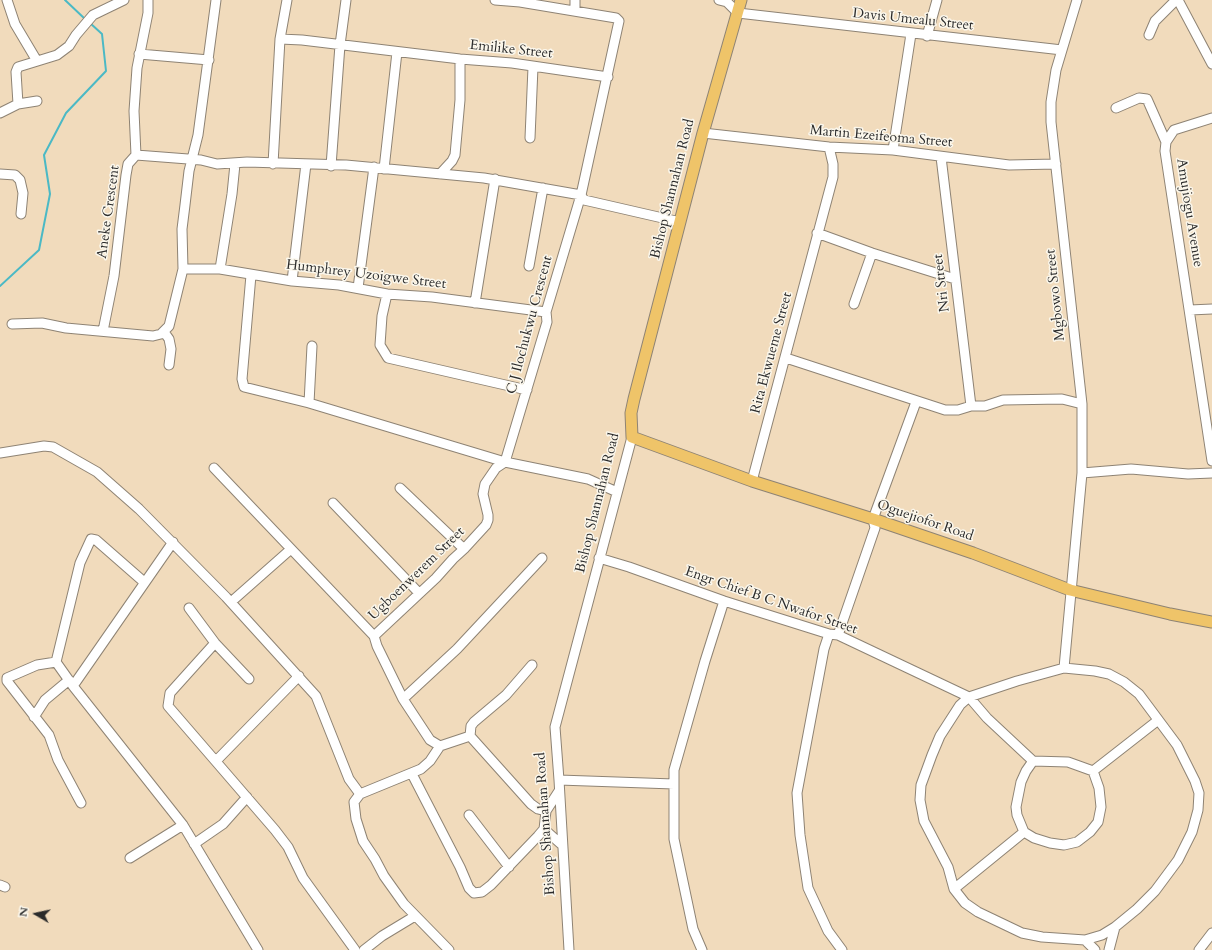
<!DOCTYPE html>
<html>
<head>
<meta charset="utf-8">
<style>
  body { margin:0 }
  #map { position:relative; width:1212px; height:950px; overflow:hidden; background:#f1dbbc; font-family:Cardo,serif }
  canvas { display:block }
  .north { position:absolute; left:16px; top:894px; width:40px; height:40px; -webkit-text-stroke:3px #fbf7ec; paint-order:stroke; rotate:279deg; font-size:11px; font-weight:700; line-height:16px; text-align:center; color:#2b2b2b }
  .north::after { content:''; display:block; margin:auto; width:14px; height:18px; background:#2b2b2b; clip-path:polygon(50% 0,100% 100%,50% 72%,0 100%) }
</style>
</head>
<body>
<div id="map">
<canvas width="1212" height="950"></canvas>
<div class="north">N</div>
</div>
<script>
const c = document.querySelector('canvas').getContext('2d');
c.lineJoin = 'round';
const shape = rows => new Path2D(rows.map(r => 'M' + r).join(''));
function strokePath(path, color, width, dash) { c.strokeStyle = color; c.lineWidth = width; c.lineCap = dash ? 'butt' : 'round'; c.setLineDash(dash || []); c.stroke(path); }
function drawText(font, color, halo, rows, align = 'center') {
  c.font = font + ' Cardo,serif'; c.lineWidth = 3; c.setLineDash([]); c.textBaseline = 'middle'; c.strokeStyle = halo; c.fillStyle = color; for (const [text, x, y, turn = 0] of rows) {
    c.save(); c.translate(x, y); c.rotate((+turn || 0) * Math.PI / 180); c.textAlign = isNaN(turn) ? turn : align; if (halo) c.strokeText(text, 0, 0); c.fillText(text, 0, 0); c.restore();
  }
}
strokePath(shape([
  [65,0,85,19],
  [0,286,39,250,50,194,44,155,66,113,106,71,102,34,90,23]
]), '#4bb9c5', 2);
const minor = shape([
  [7,0,15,24,37,61],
  [495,0,520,2,616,18,619,21,581,195,546,312,547,322,505,462],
  [575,0,575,11],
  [719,0,727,2,738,13,1062,50],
  [1178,0,1212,64],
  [1149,35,1155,21,1176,0],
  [927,36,937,0],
  [280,39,302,40,460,59,512,63,608,77],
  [139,54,209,60],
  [18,104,16,72,18,67,57,55,69,46,76,35,93,15,124,0],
  [1116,108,1139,98,1147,99,1166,142],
  [0,113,18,104,37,101],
  [1212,118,1174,130,1166,142,1165,151,1212,461],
  [703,133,829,147,893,150,1009,165,1056,164],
  [530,138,533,67],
  [893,150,911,34],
  [136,155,201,160,217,164,247,162,346,165,484,178,581,195,584,200,593,202,680,222],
  [136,155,134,111,137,68,148,13,148,0],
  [941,157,971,406],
  [273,164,280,39,287,0],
  [331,166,340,45,346,0],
  [384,169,397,52],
  [0,174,15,175,20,180,23,193,21,214],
  [440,174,452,161,455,155,460,100,460,59],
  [817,233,872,253,955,279],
  [529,266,543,188],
  [183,269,220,269,292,281,339,285,387,294,432,297,546,312],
  [220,269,232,194,235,164],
  [251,275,242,379,244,387,309,403,505,462,588,479,617,492],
  [292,281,306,164],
  [358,288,374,167],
  [387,294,382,316,380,345,388,358,527,390],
  [475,303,495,179],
  [854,304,872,253],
  [1190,310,1212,309],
  [12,324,42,323,66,328,153,336,161,334,169,326,183,269,182,229,185,205,189,171,198,135,216,0],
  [103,331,114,276,126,175,128,164,136,155],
  [164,332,169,339,171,349,169,365],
  [786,358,945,410,958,410,971,406,985,406,1003,400,1062,399,1082,404],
  [309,403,312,346],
  [0,453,44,446,53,447,97,472,139,509,226,597,316,696,349,779,360,794],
  [214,468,374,636,377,646,403,699,430,740,440,746],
  [1082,473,1131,469,1188,474,1212,473],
  [752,481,833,177,833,164,829,147],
  [400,488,464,549],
  [333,503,419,593],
  [173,542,73,686,183,825,258,950],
  [599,558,629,567,724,601,829,634,838,635,969,697,987,718,1033,761,1068,762,1093,771,1157,721],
  [231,602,291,549],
  [189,608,215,643,249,679],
  [829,634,824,649,797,793,800,835,808,888,828,931,842,950],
  [838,635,875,528,873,519,916,402],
  [374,636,436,578,453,559,464,549,486,525,488,520,488,515,483,494,485,484,496,468,505,462],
  [215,643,170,693,168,706,275,830,288,847,303,878,355,950],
  [56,662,37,665,7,678,7,681,49,735,58,760,81,803],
  [532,665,506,695,474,722,471,726,470,736,531,804,538,809,546,811],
  [1064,668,1082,473,1082,404,1051,122,1051,102,1056,70,1077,0],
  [73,686,56,662,80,563,91,539,96,540,144,582],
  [403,699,457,649,542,558],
  [34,717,45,700,69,680],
  [216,761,299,676],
  [1033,761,1026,771,1021,782,1016,807,1017,815,1024,832,1034,838,1050,843,1064,845,1077,842,1090,832,1098,822,1101,807,1099,788,1093,771],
  [412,774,460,867,469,888,474,893,482,892,491,885,538,836,544,829,546,811,559,791],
  [559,780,674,784],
  [469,815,509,867],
  [544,829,562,845],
  [194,844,223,824,247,797],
  [130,858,183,825],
  [0,885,5,887],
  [954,889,1024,832],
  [1085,940,1102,935,1115,927],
  [364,950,382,936,415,916],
  [449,950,404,904,384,876,375,859,363,841,356,819,354,802,360,794,421,769,430,761,440,746,470,736],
  [569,950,559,780,555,727,632,437],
  [702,950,693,929,674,839,674,770,705,661,724,601],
  [1095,950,1085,940,1042,937,1022,933,978,912,965,903,954,889,948,867,924,821,920,800,921,785,932,755,940,736,960,705,969,697,1017,681,1064,668,1095,671,1109,674,1124,682,1139,694,1177,745,1195,781,1199,793,1198,810,1192,832,1178,860,1155,891,1137,909,1115,927,1109,950],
  [1199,950,1212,933]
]);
const major = shape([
  [741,0,703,133,634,399,631,413,632,437,752,481,873,519,973,553,1070,590,1170,614,1212,622]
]);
strokePath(minor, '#8e8374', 11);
strokePath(major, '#8e8374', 13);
strokePath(minor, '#fff', 9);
strokePath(major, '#efc469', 11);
drawText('14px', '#2b2b2b', '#fbf7ec', [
  ["Davis Umealu Street",913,20,6],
  ["Emilike Street",511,50,6],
  ["Martin Ezeifeoma Street",881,137,5],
  ["Bishop Shannahan Road",673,189,-76],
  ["Aneke Crescent",109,212,-82],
  ["Amujiogu Avenue",1189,213,81],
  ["Humphrey Uzoigwe Street",366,275,7],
  ["Nri Street",942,283,-97],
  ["Mgbowo Street",1056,295,-96],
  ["C J Ilochukwu Crescent",530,325,-75],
  ["Rita Ekwueme Street",772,353,-75],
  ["Bishop Shannahan Road",598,503,-76],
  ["Oguejiofor Road",925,521,19],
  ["Ugboenwerem Street",417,574,-44],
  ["Engr Chief B C Nwafor Street",771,601,19],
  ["Bishop Shannahan Road",546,824,-94]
]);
</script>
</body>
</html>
